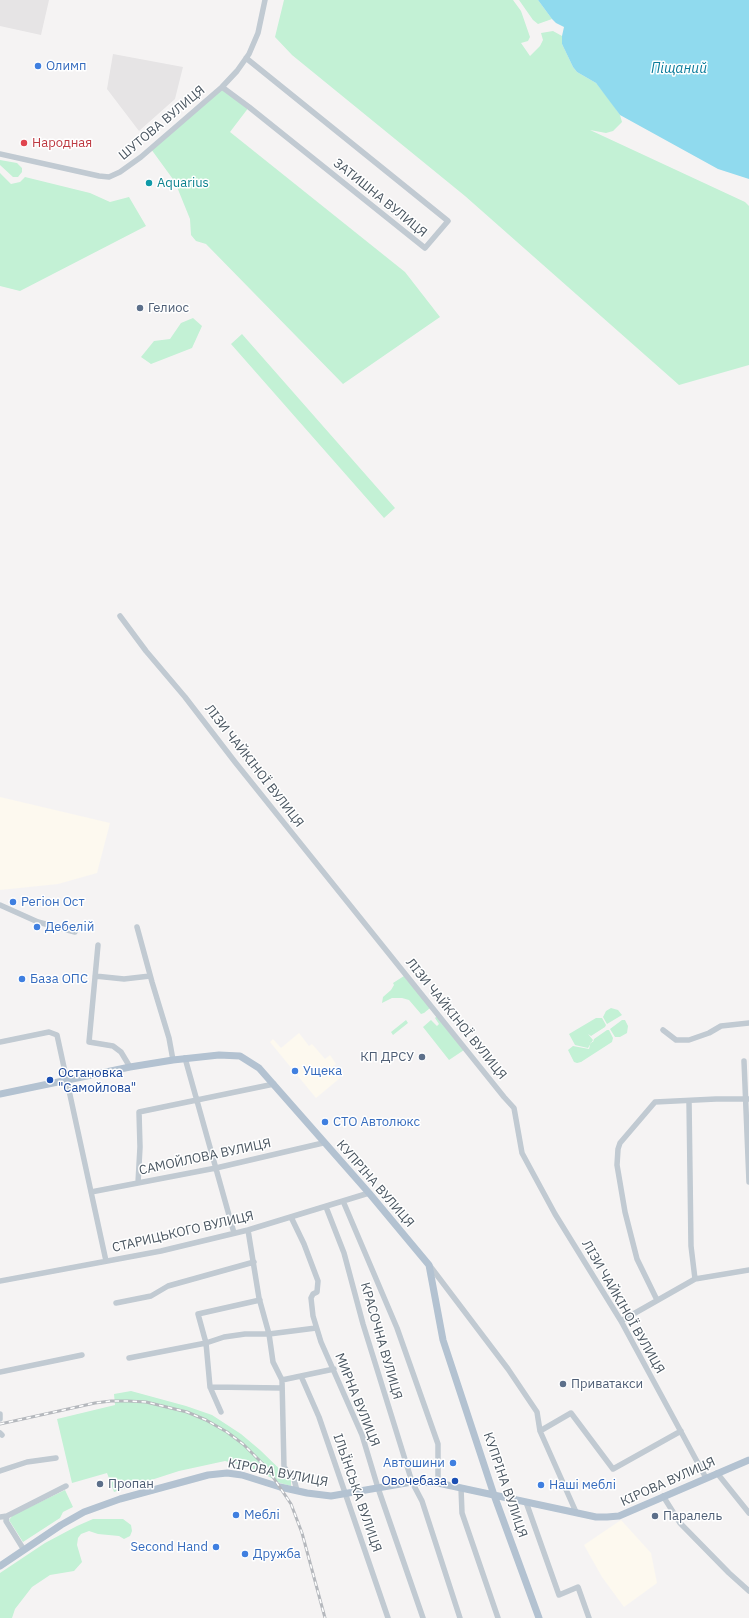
<!DOCTYPE html>
<html>
<head>
<meta charset="utf-8">
<style>
  body { margin:0 }
  canvas { display:block; background:#f5f3f3 }
</style>
</head>
<body>
<canvas width="749" height="1618"></canvas>
<script>
const c = document.querySelector('canvas').getContext('2d');
c.lineJoin = 'round';
function fillPath(path, color) { c.fillStyle = color; c.fill(path, 'evenodd'); }
const shape = rows => new Path2D(rows.map(r => 'M' + r).join(''));
function strokePath(path, color, width, dash) { c.strokeStyle = color; c.lineWidth = width; c.lineCap = dash ? 'butt' : 'round'; c.setLineDash(dash || []); c.stroke(path); }
function drawText(font, color, halo, rows, align = 'center') {
  c.font = font + ' "IBM Plex Sans",sans-serif'; c.lineWidth = 3; c.setLineDash([]); c.textBaseline = 'middle'; c.strokeStyle = halo; c.fillStyle = color; for (const [text, x, y, turn = 0] of rows) {
    c.save(); c.translate(x, y); c.rotate((+turn || 0) * Math.PI / 180); c.textAlign = isNaN(turn) ? turn : align; if (halo) c.strokeText(text, 0, 0); c.fillText(text, 0, 0); c.restore();
  }
}
fillPath(shape([
  [0,797,110,823,97,873,58,884,0,890],
  [299,1033,309,1046,312,1044,325,1059,330,1055,336,1064,331,1068,340,1078,316,1098,270,1042,273,1039,281,1048],
  [621,1520,651,1553,657,1583,624,1607,602,1577,584,1545]
]), '#fdf9ef');
fillPath(shape([
  [0,0,49,0,41,35,0,26],
  [113,54,183,67,175,99,139,131,107,89]
]), '#e6e4e5');
fillPath(shape([
  [284,0,513,0,521,11,530,37,528,41,521,43,530,56,540,46,543,40,541,33,553,31,562,36,562,44,573,67,577,72,596,83,611,102,620,115,622,122,613,131,606,133,590,130,745,202,749,206,749,365,679,385,465,196,292,55,275,37],
  [519,0,538,0,552,19,538,24,533,20],
  [222,87,249,107,230,132,405,272,440,317,343,384,206,244,196,241,191,235,190,219,175,182,151,149],
  [0,160,17,163,22,168,22,172,18,177,13,177,0,165],
  [0,173,11,184,20,182,25,177,90,193,110,202,129,197,146,226,20,291,0,286],
  [193,318,202,326,192,348,151,364,141,357,154,341,170,339,181,323],
  [242,334,395,508,384,518,231,344],
  [404,976,430,1008,424,1013,421,1014,409,1000,402,998,392,998,382,1003,383,997,391,990,394,985,393,983],
  [611,1008,618,1010,622,1015,607,1024,603,1017,606,1011],
  [437,1016,464,1050,449,1060,423,1027,431,1020,437,1026,439,1024,435,1018],
  [596,1018,602,1018,606,1025,605,1027,591,1036,588,1034,593,1040,588,1048,575,1045,569,1034],
  [406,1020,408,1023,393,1035,391,1032],
  [622,1020,625,1020,628,1026,627,1033,620,1037,615,1037,610,1029],
  [607,1030,609,1030,613,1038,612,1042,581,1062,577,1063,574,1062,568,1050,573,1046,589,1049,591,1042,593,1042,594,1039],
  [131,1391,186,1406,212,1415,241,1434,260,1450,291,1480,291,1486,280,1483,259,1471,242,1465,225,1461,179,1471,114,1492,107,1473,72,1483,57,1419,115,1405,114,1394],
  [65,1490,73,1507,63,1512,60,1518,23,1542,9,1520,13,1515],
  [93,1519,123,1519,131,1525,132,1531,130,1536,124,1539,119,1536,98,1534,89,1531,81,1534,78,1538,77,1545,82,1562,74,1571,50,1575,32,1587,15,1609,12,1618,0,1618,0,1573,45,1543,77,1526]
]), '#c3f1d5');
fillPath(shape([
  [538,0,749,0,749,179,718,169,620,115,596,83,577,72,573,67,562,44,562,36,564,27,556,23,552,19]
]), '#90daee');
strokePath(shape([
  [222,87,249,107,425,248,448,221,246,58],
  [0,154,99,176,109,177,120,172,141,157,222,87,237,71,249,54,258,33,265,0],
  [120,616,146,651,185,697,235,762,504,1097,514,1108,522,1153,555,1214,621,1321,706,1478],
  [0,905,38,922,75,932],
  [137,927,152,982,169,1038,173,1060],
  [98,945,89,1042,113,1046,121,1052,130,1067],
  [95,976,124,979,150,976],
  [663,1030,676,1040,689,1040,709,1033,721,1026,749,1023],
  [0,1042,49,1032,57,1035,106,1261],
  [185,1058,234,1233],
  [744,1061,749,1182],
  [689,1101,691,1246,695,1279],
  [138,1183,140,1147,139,1112,274,1084],
  [91,1192,216,1168,323,1143],
  [343,1201,397,1328,438,1444,438,1483],
  [326,1207,344,1253,363,1324,412,1482,422,1501,460,1618],
  [291,1217,304,1244,318,1281,317,1292,313,1294,311,1298,313,1316,321,1342,362,1435,378,1488,423,1618],
  [248,1230,259,1298,269,1334,273,1362,282,1380,284,1467,294,1479,297,1491],
  [430,1266,508,1369,537,1412,540,1431,576,1512],
  [0,1281,161,1251,248,1230,369,1193],
  [657,1300,637,1259,625,1212,617,1165,618,1149,620,1143,655,1102,716,1099,749,1099],
  [116,1303,151,1296,168,1286,254,1262],
  [621,1321,695,1279,749,1270],
  [129,1358,206,1343,224,1337,245,1334,269,1334,316,1328],
  [0,1372,82,1355],
  [301,1376,319,1417,388,1618],
  [282,1380,334,1369],
  [210,1387,282,1388],
  [221,1412,210,1387,206,1343,198,1314,260,1300],
  [0,1414,0,1419],
  [540,1431,571,1413,613,1469,681,1431],
  [0,1433,2,1435],
  [0,1471,27,1462,56,1458],
  [717,1473,749,1513],
  [461,1488,462,1513,498,1618],
  [663,1496,680,1523,729,1573,749,1591],
  [526,1502,559,1595,578,1587,589,1618],
  [7,1516,6,1521,24,1550],
  [0,1517,7,1516,66,1486]
]), '#c1cad2', 5.5);
strokePath(shape([
  [0,1094,130,1067,173,1060,219,1055,240,1056,259,1068,369,1193,429,1265,443,1340,494,1495,539,1618],
  [0,1566,61,1525,84,1512,120,1499,208,1475,227,1473,242,1475,280,1487,307,1493,331,1496,412,1482,438,1483,596,1517,607,1517,619,1516,749,1460]
]), '#b3c2d1', 7);
const rail = shape([
  [0,1424,95,1403,111,1401,128,1401,146,1402,187,1412,206,1420,227,1432,243,1444,267,1468,291,1504,302,1533,325,1618]
]);
strokePath(rail, '#b5b8bd', 3);
strokePath(rail, '#fff', 1.5, [4.5]);
for (const [x, y, r, color] of [
  [38,66,4,"#3f7fe0"],
  [24,143,4,"#e0444e"],
  [149,183,4,"#0f9aa8"],
  [140,308,4,"#5c6f8a"],
  [13,902,4,"#3f7fe0"],
  [37,927,4,"#3f7fe0"],
  [22,979,4,"#3f7fe0"],
  [422,1057,4,"#5c6f8a"],
  [295,1071,4,"#3f7fe0"],
  [50,1080,4,"#1a4fb4"],
  [325,1122,4,"#3f7fe0"],
  [563,1384,4,"#5c6f8a"],
  [453,1463,4,"#3f7fe0"],
  [455,1481,4,"#1a4fb4"],
  [100,1484,4,"#5c6f8a"],
  [541,1485,4,"#3f7fe0"],
  [236,1515,4,"#3f7fe0"],
  [655,1516,4,"#5c6f8a"],
  [216,1547,4,"#3f7fe0"],
  [245,1554,4,"#3f7fe0"]
]) { const dot = new Path2D(); dot.arc(x, y, r, 0, 2 * Math.PI); c.fillStyle = color; c.fill(dot); strokePath(dot, '#fff', 1.5); }
drawText('13px', '#366cbe', '#fff', [
  ["Олимп",46,66],
  ["Регіон Ост",21,902],
  ["Дебелій",45,927],
  ["База ОПС",30,979],
  ["Ущека",303,1071],
  ["СТО Автолюкс",333,1122],
  ["Автошини",445,1463,"right"],
  ["Наші меблі",549,1485],
  ["Меблі",244,1515],
  ["Second Hand",208,1547,"right"],
  ["Дружба",253,1554]
], 'left');
drawText('13px', '#4a5661', '#fff', [
  ["ШУТОВА ВУЛИЦЯ",162,123,-40],
  ["ЗАТИШНА ВУЛИЦЯ",380,198,39],
  ["ЛІЗИ ЧАЙКІНОЇ ВУЛИЦЯ",254,766,52],
  ["ЛІЗИ ЧАЙКІНОЇ ВУЛИЦЯ",456,1019,51],
  ["САМОЙЛОВА ВУЛИЦЯ",205,1157,-12],
  ["КУПРІНА ВУЛИЦЯ",375,1184,49],
  ["СТАРИЦЬКОГО ВУЛИЦЯ",183,1232,-13],
  ["ЛІЗИ ЧАЙКІНОЇ ВУЛИЦЯ",623,1307,60],
  ["КРАСОЧНА ВУЛИЦЯ",381,1341,74],
  ["МИРНА ВУЛИЦЯ",357,1400,68],
  ["КІРОВА ВУЛИЦЯ",278,1473,11],
  ["КІРОВА ВУЛИЦЯ",668,1482,-24],
  ["КУПРІНА ВУЛИЦЯ",505,1485,71],
  ["ІЛЬЇНСЬКА ВУЛИЦЯ",357,1493,71]
]);
drawText('13px', '#be3a42', '#fff', [
  ["Народная",32,143]
], 'left');
drawText('13px', '#0d838f', '#fff', [
  ["Aquarius",157,183]
], 'left');
drawText('13px', '#4e5e75', '#fff', [
  ["Гелиос",148,308],
  ["КП ДРСУ",414,1057,"right"],
  ["Приватакси",571,1384],
  ["Пропан",108,1484],
  ["Паралель",663,1516]
], 'left');
drawText('13px', '#164399', '#fff', [
  ["Остановка",58,1073],
  ["\"Самойлова\"",58,1088],
  ["Овочебаза",447,1481,"right"]
], 'left');
drawText('italic 14px', '#0c7c9b', '#fff', [
  ["Піщаний",679,69]
]);
</script>
</body>
</html>
